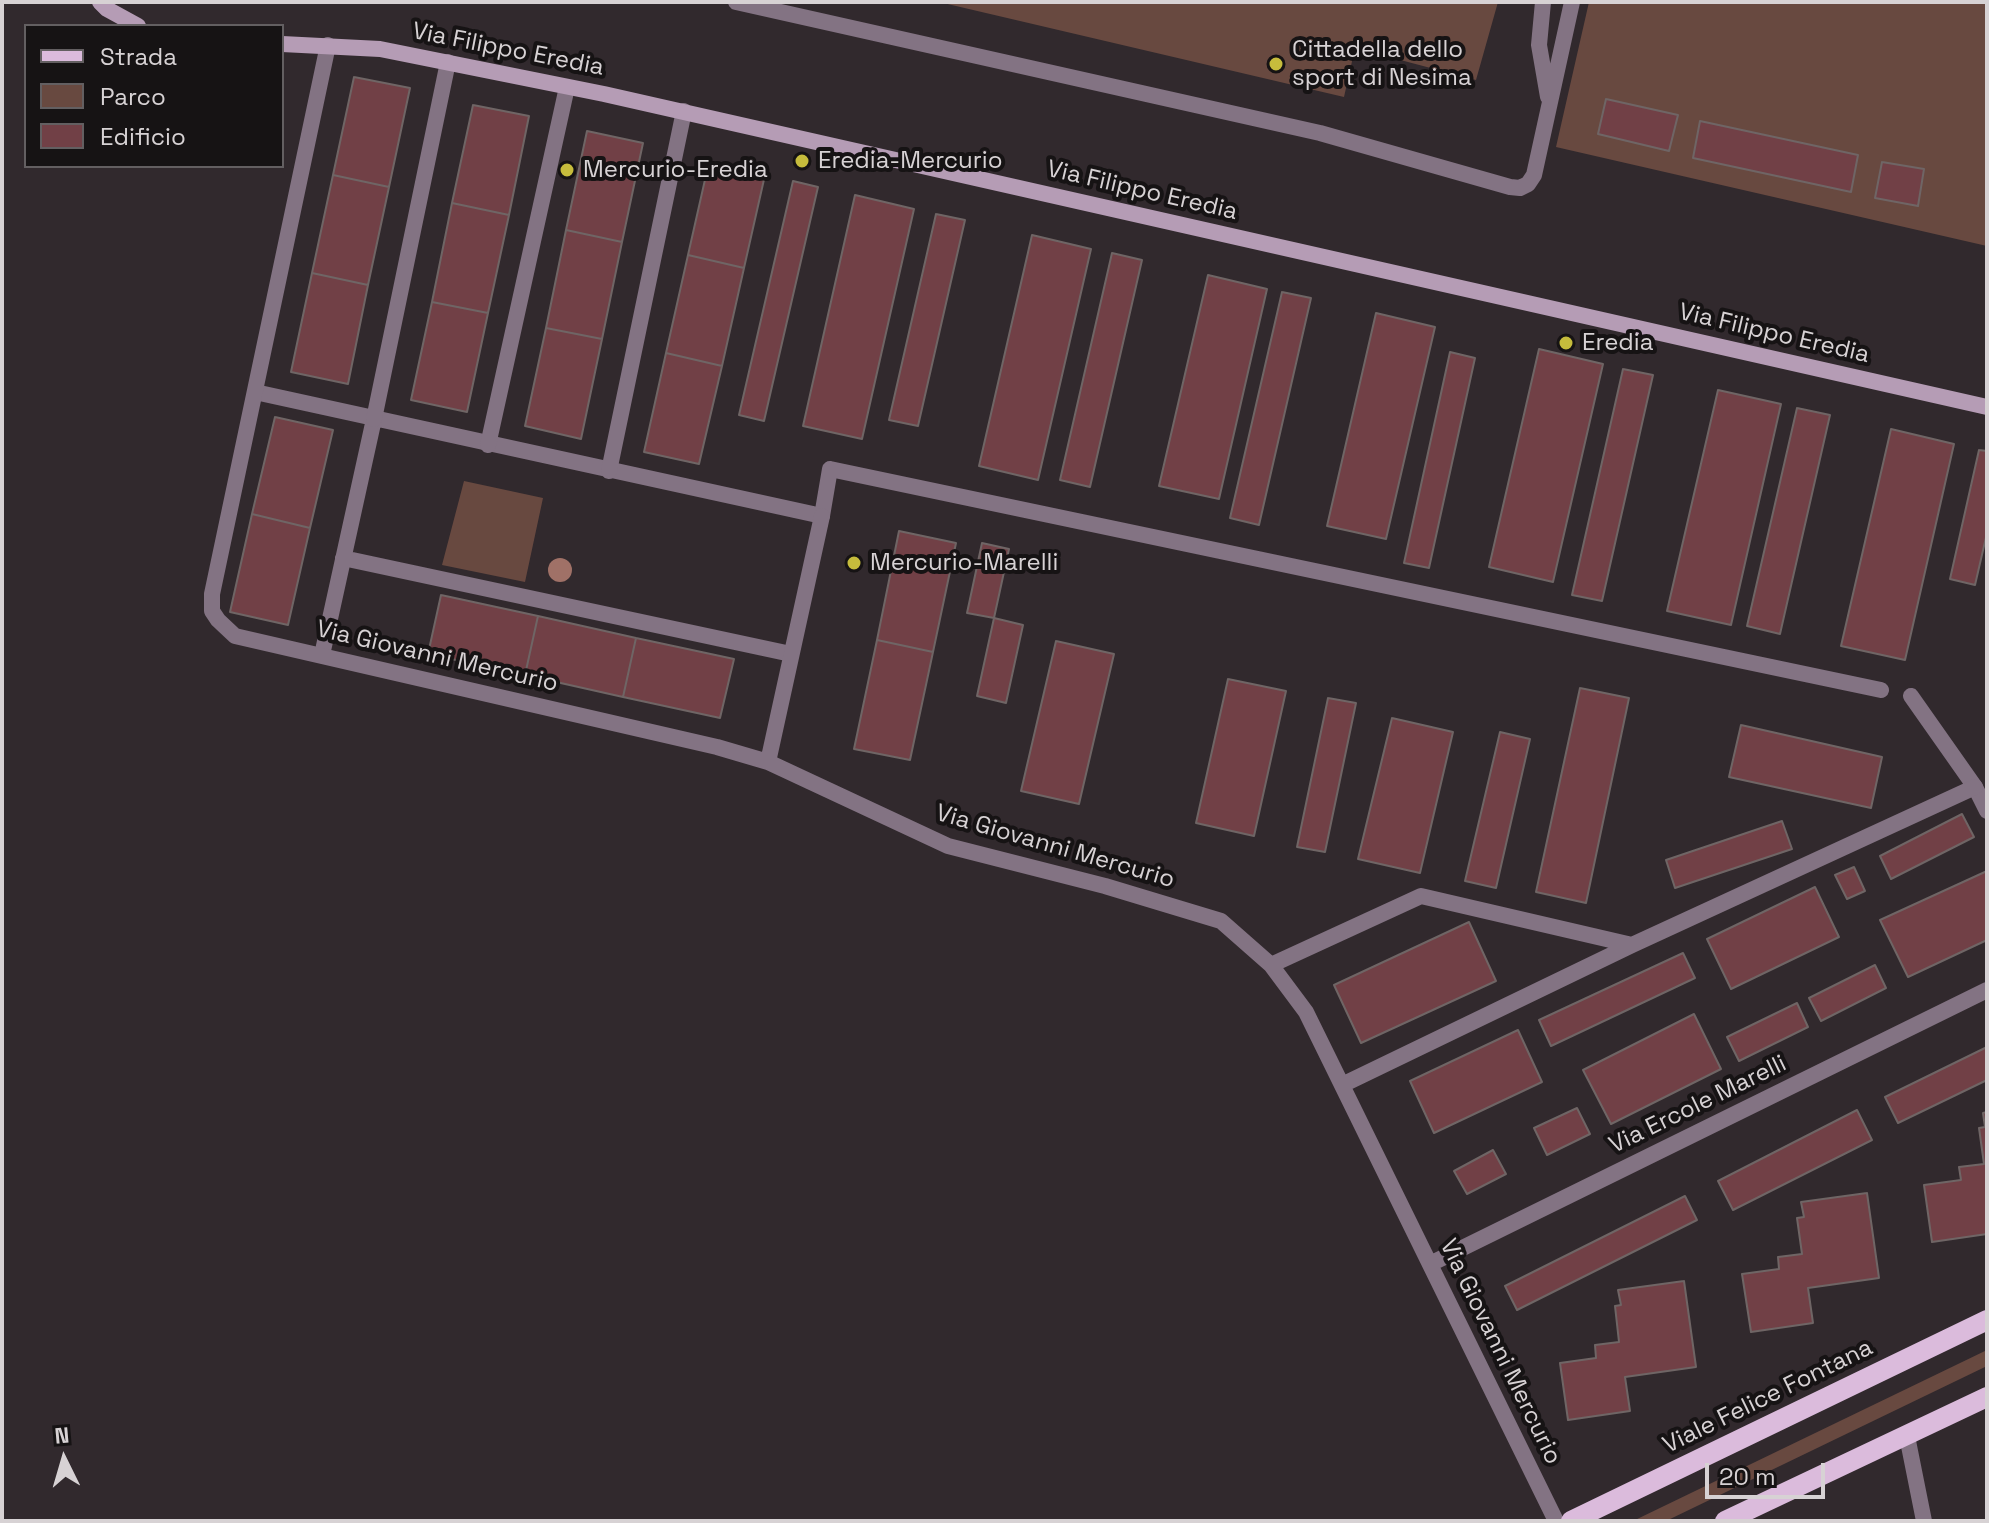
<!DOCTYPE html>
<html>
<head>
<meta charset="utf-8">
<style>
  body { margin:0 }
  #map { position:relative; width:1989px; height:1523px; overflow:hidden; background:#31292d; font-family:"Space Grotesk",sans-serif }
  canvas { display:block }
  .frame { position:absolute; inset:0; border:4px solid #d7d2d4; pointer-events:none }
  .legend { position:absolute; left:24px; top:24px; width:260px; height:144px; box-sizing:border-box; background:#161314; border:2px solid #635f61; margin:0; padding:10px 14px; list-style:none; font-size:24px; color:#d7d2d4 }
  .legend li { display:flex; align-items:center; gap:16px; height:40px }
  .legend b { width:40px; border:2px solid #635f61 }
  .north { position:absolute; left:24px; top:1419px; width:80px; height:80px; -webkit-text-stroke:6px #161314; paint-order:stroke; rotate:355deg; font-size:22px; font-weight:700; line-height:32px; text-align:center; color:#d7d2d4 }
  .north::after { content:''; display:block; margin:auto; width:28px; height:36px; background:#d7d2d4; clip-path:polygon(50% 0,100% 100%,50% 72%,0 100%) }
  .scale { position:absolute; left:1705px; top:1463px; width:120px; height:36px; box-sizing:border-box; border:4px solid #d7d2d4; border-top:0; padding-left:10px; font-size:24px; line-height:28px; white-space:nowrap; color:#d7d2d4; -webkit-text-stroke:6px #161314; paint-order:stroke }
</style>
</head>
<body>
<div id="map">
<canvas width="1989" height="1523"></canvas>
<div class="frame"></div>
<ul class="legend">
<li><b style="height:10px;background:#dbbbdc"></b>Strada</li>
<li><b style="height:22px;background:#684940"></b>Parco</li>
<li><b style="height:22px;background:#714046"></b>Edificio</li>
</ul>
<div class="north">N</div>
<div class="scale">20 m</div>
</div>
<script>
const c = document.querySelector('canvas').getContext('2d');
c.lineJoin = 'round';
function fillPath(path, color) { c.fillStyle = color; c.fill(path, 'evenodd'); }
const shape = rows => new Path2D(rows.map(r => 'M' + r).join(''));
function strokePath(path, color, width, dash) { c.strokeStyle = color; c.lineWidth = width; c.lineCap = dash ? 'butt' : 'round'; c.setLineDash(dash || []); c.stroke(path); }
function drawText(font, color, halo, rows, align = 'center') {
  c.font = font + ' "Space Grotesk",sans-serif'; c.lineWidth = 8; c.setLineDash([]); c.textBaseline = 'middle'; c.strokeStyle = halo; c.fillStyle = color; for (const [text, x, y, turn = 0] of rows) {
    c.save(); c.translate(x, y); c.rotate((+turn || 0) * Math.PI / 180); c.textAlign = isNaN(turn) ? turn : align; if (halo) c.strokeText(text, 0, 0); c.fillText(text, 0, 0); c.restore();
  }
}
fillPath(shape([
  [939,2,1498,2,1476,80,1355,48,1344,97],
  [1589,2,1987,2,1987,246,1556,147],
  [464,481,543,498,525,582,442,565],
  [1987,1350,1987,1366,1666,1521,1633,1521]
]), '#684940');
const building = shape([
  [354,77,410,88,389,187,333,175,354,77],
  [1606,99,1678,115,1669,151,1598,134,1606,99],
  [473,105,529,116,509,215,452,203,473,105],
  [1700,121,1858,155,1851,192,1693,158,1700,121],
  [587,131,643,143,622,242,566,230,587,131],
  [709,162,765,175,744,268,688,255,709,162],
  [1882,162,1924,169,1918,206,1875,198,1882,162],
  [333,175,389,187,368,285,312,273,333,175],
  [793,181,818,187,764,421,739,415,793,181],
  [855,195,914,209,862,439,803,426,855,195],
  [452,203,509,215,488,313,432,302,452,203],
  [936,214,965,220,918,426,889,420,936,214],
  [566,230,622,242,602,339,546,328,566,230],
  [1032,235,1091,249,1038,480,979,466,1032,235],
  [1112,253,1142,260,1090,487,1060,480,1112,253],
  [688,255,744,268,722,366,666,353,688,255],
  [312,273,368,285,348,384,291,372,312,273],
  [1208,275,1267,289,1219,499,1159,486,1208,275],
  [1282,292,1311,298,1259,525,1230,518,1282,292],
  [432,302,488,313,467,412,411,400,432,302],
  [1376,313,1435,327,1386,539,1327,526,1376,313],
  [546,328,602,339,581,439,525,426,546,328],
  [1539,349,1603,364,1553,582,1489,567,1539,349],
  [1450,352,1475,358,1429,568,1404,563,1450,352],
  [666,353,722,366,699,464,644,452,666,353],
  [1623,369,1653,375,1602,601,1572,595,1623,369],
  [1718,390,1781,404,1731,625,1667,611,1718,390],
  [1797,408,1830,415,1780,634,1747,626,1797,408],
  [275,417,333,430,310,528,252,514,275,417],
  [1891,429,1954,444,1905,660,1841,646,1891,429],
  [1979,450,1987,451,1987,533,1975,585,1950,579,1979,450],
  [252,514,310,528,288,625,230,612,252,514],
  [899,531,956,543,933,652,877,640,899,531],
  [982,543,1009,549,994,618,967,613,982,543],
  [441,595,538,616,525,675,428,654,441,595],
  [538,616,636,638,623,697,525,675,538,616],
  [994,618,1023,625,1006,703,977,696,994,618],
  [636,638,734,659,720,718,623,697,636,638],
  [877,640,933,652,910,760,854,749,877,640],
  [1056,641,1114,654,1079,804,1021,791,1056,641],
  [1228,679,1286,691,1254,836,1196,823,1228,679],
  [1580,688,1629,698,1586,903,1536,892,1580,688],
  [1328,698,1356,703,1325,852,1297,847,1328,698],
  [1392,718,1453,732,1420,873,1358,859,1392,718],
  [1741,725,1882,757,1871,808,1729,777,1741,725],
  [1500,732,1530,739,1496,888,1465,881,1500,732],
  [1962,814,1974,837,1891,879,1880,856,1962,814],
  [1782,821,1792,849,1675,888,1666,860,1782,821],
  [1854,867,1865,891,1847,899,1835,875,1854,867],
  [1987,871,1987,940,1908,977,1880,920,1987,871],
  [1815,887,1839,937,1731,989,1707,939,1815,887],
  [1469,922,1496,981,1361,1043,1334,985,1469,922],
  [1683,953,1695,978,1551,1046,1539,1020,1683,953],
  [1875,965,1886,988,1821,1021,1809,998,1875,965],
  [1797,1003,1808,1027,1739,1061,1727,1037,1797,1003],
  [1694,1014,1721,1069,1611,1124,1583,1070,1694,1014],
  [1518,1030,1542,1082,1434,1133,1410,1081,1518,1030],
  [1987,1047,1987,1080,1898,1123,1885,1097,1987,1047],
  [1577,1108,1590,1134,1547,1155,1534,1128,1577,1108],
  [1857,1110,1872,1140,1733,1210,1718,1181,1857,1110],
  [1987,1112,1987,1234,1932,1242,1924,1185,1961,1180,1959,1167,1984,1164,1979,1128,1985,1127,1983,1113,1987,1112],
  [1493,1150,1506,1174,1467,1194,1454,1171,1493,1150],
  [1867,1193,1879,1278,1808,1288,1813,1323,1751,1332,1742,1274,1779,1269,1778,1257,1802,1254,1797,1218,1804,1217,1801,1202,1867,1193],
  [1685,1196,1697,1220,1517,1310,1505,1286,1685,1196],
  [1684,1281,1696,1367,1625,1377,1630,1411,1568,1420,1560,1363,1596,1358,1595,1345,1619,1342,1615,1306,1621,1305,1618,1290,1684,1281]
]);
fillPath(building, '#714046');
strokePath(building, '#6f6565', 2);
strokePath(shape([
  [255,392,822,516,830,469,1881,690],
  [343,558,791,654],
  [322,655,374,419],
  [1911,696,1975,787,1987,811]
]), '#837383', 16);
strokePath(shape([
  [736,2,1320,133,1510,187,1520,188,1528,184,1534,175,1572,2],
  [1543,2,1539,45,1548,97],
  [328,45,212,594,212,611,218,620,235,636,717,747,768,762,948,846,1105,886,1221,921,1271,965,1306,1012,1556,1521],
  [374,419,448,62],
  [488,445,567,87],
  [609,471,684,111],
  [768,762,822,516],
  [1271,965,1421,896,1632,945],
  [1342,1085,1632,945,1975,787],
  [1430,1264,1987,990],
  [1907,1436,1924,1521]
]), '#837383', 16);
strokePath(shape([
  [100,2,107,9,138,26],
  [282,44,380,49,604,94,1987,407]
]), '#b59cb5', 16);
strokePath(shape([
  [1571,1521,1987,1320],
  [1725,1521,1987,1397]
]), '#dbbbdc', 20);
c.fillStyle = '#a07167';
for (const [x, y] of [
  [560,570]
]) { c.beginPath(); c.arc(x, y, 12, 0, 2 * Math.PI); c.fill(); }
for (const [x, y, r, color] of [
  [1276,64,8,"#c6bc3c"],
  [802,161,8,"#c6bc3c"],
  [567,170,8,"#c6bc3c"],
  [1566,343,8,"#c6bc3c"],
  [854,563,8,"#c6bc3c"]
]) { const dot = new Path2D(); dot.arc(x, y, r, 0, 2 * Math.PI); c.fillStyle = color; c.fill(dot); strokePath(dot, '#161314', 3); }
drawText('24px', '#d7d2d4', '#161314', [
  ["Via Filippo Eredia",508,50,11],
  ["Via Filippo Eredia",1142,191,13],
  ["Via Filippo Eredia",1774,334,13],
  ["Via Giovanni Mercurio",437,657,13],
  ["Via Giovanni Mercurio",1055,847,16],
  ["Via Ercole Marelli",1698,1105,-26],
  ["Via Giovanni Mercurio",1500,1352,64],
  ["Viale Felice Fontana",1768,1397,-26]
]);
drawText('24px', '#d7d2d4', '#161314', [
  ["Cittadella dello",1292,50],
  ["sport di Nesima",1292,78],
  ["Eredia-Mercurio",818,161],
  ["Mercurio-Eredia",583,170],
  ["Eredia",1582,343],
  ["Mercurio-Marelli",870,563]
], 'left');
</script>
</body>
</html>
